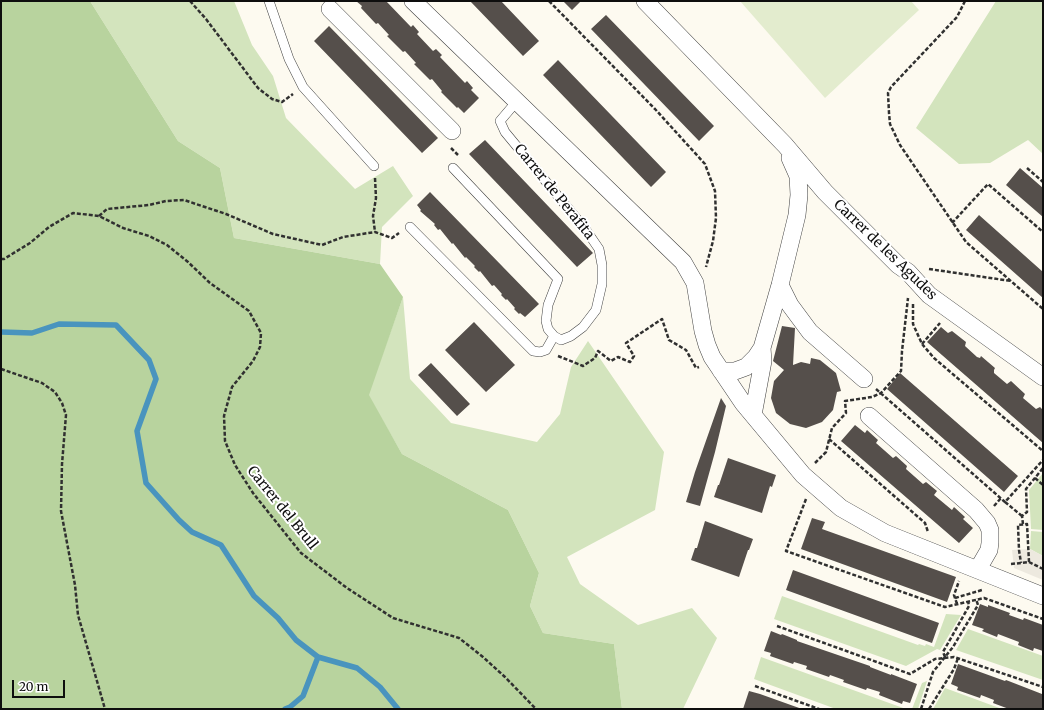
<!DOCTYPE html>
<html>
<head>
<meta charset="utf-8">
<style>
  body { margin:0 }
  #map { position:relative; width:1044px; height:710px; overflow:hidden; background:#fdfaf0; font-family:Merriweather,serif }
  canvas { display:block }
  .frame { position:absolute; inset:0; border:2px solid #0e0e0e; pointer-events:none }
  .scale { position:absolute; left:12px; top:680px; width:53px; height:18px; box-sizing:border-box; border:2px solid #0e0e0e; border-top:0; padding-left:5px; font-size:12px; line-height:14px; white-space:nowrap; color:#0e0e0e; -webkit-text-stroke:3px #fff; paint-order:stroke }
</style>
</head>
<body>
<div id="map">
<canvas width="1044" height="710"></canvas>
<div class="frame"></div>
<div class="scale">20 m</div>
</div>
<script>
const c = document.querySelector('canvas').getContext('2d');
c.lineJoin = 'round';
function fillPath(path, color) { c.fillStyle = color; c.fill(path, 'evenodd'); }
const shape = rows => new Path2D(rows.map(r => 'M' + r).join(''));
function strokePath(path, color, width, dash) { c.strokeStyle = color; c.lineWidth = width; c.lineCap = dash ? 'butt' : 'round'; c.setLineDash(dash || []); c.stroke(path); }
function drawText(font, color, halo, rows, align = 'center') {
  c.font = font + ' Merriweather,serif'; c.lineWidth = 4; c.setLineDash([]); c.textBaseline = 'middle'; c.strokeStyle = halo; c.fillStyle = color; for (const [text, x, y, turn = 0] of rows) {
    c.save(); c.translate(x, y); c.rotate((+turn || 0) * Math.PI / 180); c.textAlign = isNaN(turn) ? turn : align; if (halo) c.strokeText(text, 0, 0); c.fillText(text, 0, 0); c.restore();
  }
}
fillPath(shape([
  [90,1,234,1,252,45,273,76,286,118,355,189,393,166,413,196,382,227,380,264,234,238,220,168,178,141],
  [996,1,1043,1,1043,154,1028,140,990,163,959,164,916,128],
  [403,297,410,379,451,423,537,442,560,414,571,367,588,341,664,452,655,510,567,557,580,584,638,625,692,608,717,638,683,709,622,709,614,644,543,633,530,606,539,573,508,510,402,454,368,395],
  [1043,473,1043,530,1031,529,1029,490],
  [1031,531,1043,532,1043,556,1030,549],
  [782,596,918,645,919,644,925,646,926,644,934,647,946,614,961,615,940,650,937,649,906,666,774,619],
  [968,629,1043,656,1043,680,956,650],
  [761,657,906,709,836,709,754,679],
  [927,681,918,709,912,709,922,683],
  [945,688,1002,709,933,709]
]), '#d3e4bd');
fillPath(shape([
  [1,1,90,1,178,141,220,168,234,238,380,264,403,297,369,395,402,454,508,510,539,573,530,606,543,633,614,644,622,709,1,709]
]), '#b8d39e');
fillPath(shape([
  [740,1,911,1,919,10,825,98]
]), '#e3ecce');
fillPath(shape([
  [1030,549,1043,556,1043,580,1014,568,1012,550]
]), '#ede9df');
strokePath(shape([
  [1,332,32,333,59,324,116,325,149,360,156,379,137,431,146,483,179,520,192,532,221,545,254,596,278,618,296,640,318,657,357,668,380,687,398,709],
  [285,709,290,707,303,696,318,657]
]), '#4994be', 5.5);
fillPath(shape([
  [356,1,386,1,411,27,413,25,419,32,417,34,433,51,436,49,442,55,440,57,465,83,467,81,473,88,471,90,479,98,464,113,458,107,457,108,441,92,442,91,432,79,430,80,414,64,416,63,405,51,403,52,387,36,389,35,378,23,376,24,361,8,362,6],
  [470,1,501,1,539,41,523,56],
  [563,1,581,1,572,10],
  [606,15,714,126,699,141,591,29],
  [329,26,438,138,422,153,314,41],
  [558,60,666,172,651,187,543,75],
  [485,140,593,253,577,267,469,154],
  [1020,168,1043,188,1043,217,1006,185],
  [430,192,539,304,525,317,520,313,519,314,514,309,515,308,507,299,506,300,501,295,502,294,494,285,492,286,480,271,479,272,474,267,475,266,466,257,465,258,453,243,452,244,440,229,438,230,434,225,435,224,420,211,421,210,417,205],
  [979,215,1043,272,1043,298,966,230],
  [474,322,515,365,486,392,445,350],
  [782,326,795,328,793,365,801,362,810,364,811,358,820,360,836,373,841,391,837,392,833,410,822,422,806,428,790,424,776,413,771,398,774,381,784,370,773,361],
  [941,327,948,333,952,331,966,342,965,346,977,357,980,358,981,356,995,368,994,370,994,373,1007,384,1011,381,1025,394,1023,398,1036,409,1040,407,1043,410,1043,443,927,342],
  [431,363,470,404,457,416,418,375],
  [900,373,1018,476,1004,492,887,389],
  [721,398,726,406,715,452,700,506,686,502,695,472],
  [855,425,865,433,867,430,878,440,876,443,893,458,896,456,907,466,906,469,923,484,926,482,937,491,934,495,952,510,954,507,965,517,963,519,973,528,959,543,841,441],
  [728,458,776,475,772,487,770,486,762,513,714,497,718,485,719,485],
  [812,518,825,522,822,529,956,577,947,602,801,549],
  [705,521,753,539,749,550,748,550,739,577,691,560,695,548,697,548],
  [793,570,939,623,932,643,786,590],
  [980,604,988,607,988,605,1010,613,1009,615,1023,620,1024,618,1043,625,1043,651,1034,648,1033,651,1018,645,1019,642,998,634,997,637,982,631,984,629,972,625],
  [771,631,781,635,782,634,797,640,797,641,870,666,870,667,891,675,891,674,917,684,910,703,903,701,902,704,879,695,880,692,867,688,866,690,843,682,844,680,830,675,829,677,806,669,807,666,794,662,793,664,770,656,771,653,764,651],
  [958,664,1005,681,1006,680,1042,694,1043,692,1043,709,1009,709,993,703,994,700,981,695,980,698,957,690,958,687,951,684],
  [749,691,760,694,802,709,743,709]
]), '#554f4b');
const lane = shape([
  [269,1,289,59,303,87,374,166],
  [453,168,558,279,548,305,546,321,548,329,554,336,561,340,571,336,583,327,596,310,602,284,602,265,599,249,586,230,505,132,500,121,517,101],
  [410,227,533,351,540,352,546,350,554,336]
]);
const street = shape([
  [413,1,683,262,695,283,703,331,707,345,712,357,743,403,803,475,841,508,885,533,1043,596],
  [645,1,785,145,825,192,898,265,908,272,929,295,1043,377],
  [330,9,452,131],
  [780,285,790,305,810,332,864,379],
  [721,371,735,371,746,367,756,357,762,348,780,285,797,215,799,195,798,176,790,158],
  [753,415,763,361,762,348],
  [869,416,976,510,987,523,990,530,990,543,989,550,978,569]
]);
strokePath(lane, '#414141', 10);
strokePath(street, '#414141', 18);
strokePath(shape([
  [190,1,206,19,258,88,272,99,282,102,293,94],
  [549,1,655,109,705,164,715,191,716,218,713,241,706,267],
  [965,1,957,17,891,87,888,93,889,113,890,124,900,145,966,242,1043,309],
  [451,148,458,155],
  [1027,168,1043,182],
  [375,178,376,198,373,216,375,232],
  [99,216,107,209,149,205,166,201,184,200,226,214,273,234,322,245,343,237,375,232,392,238,399,233],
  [952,223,988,184,1043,232],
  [1,259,4,259,30,243,49,227,73,213,99,216,123,228,149,236,167,245,188,262,210,283,249,311,261,333,260,347,253,361,232,387,224,416,225,441,235,465,253,493,301,553,347,588,393,618,459,638,483,657,505,677,536,709],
  [929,269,1011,281],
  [913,304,913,324,922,344,934,358,1043,451],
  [922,344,940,323],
  [558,356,583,366,595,358,598,351,611,361,618,357,630,362,634,356,626,343,662,319,669,340,686,350,696,368,699,367],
  [1,369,42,383,55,392,62,403,66,415,62,464,61,511,75,585,78,615,105,709],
  [876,389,1005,502],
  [829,439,925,523,928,532],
  [815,463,826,452,832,428,846,413,845,401,872,397,881,393,901,371,902,351,908,298],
  [1035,478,1043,485],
  [806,499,786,551,945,607,984,598,1043,619],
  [994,506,1001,498],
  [1022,516,1005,502,1043,460],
  [1023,524,1022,516,1027,512,1026,489,1043,468],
  [1029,562,1043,569],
  [1011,564,1021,563,1029,562,1027,524,1018,525,1019,550,1021,563],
  [955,598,982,590],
  [957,604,954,595,959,581],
  [777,626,910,674,935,659,954,657,1043,687],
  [945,657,943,652,969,606,968,601],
  [755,686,819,709],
  [921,709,933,672,953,647,978,605,976,599],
  [929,709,954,669,958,658]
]), '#303030', 2.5, [4, 2]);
strokePath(lane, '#fff', 9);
strokePath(street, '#fff', 17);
drawText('14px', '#0e0e0e', '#fff', [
  ["Carrer de Perafita",554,192,51],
  ["Carrer de les Agudes",885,250,44],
  ["Carrer del Brull",282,508,51]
]);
</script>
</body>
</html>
